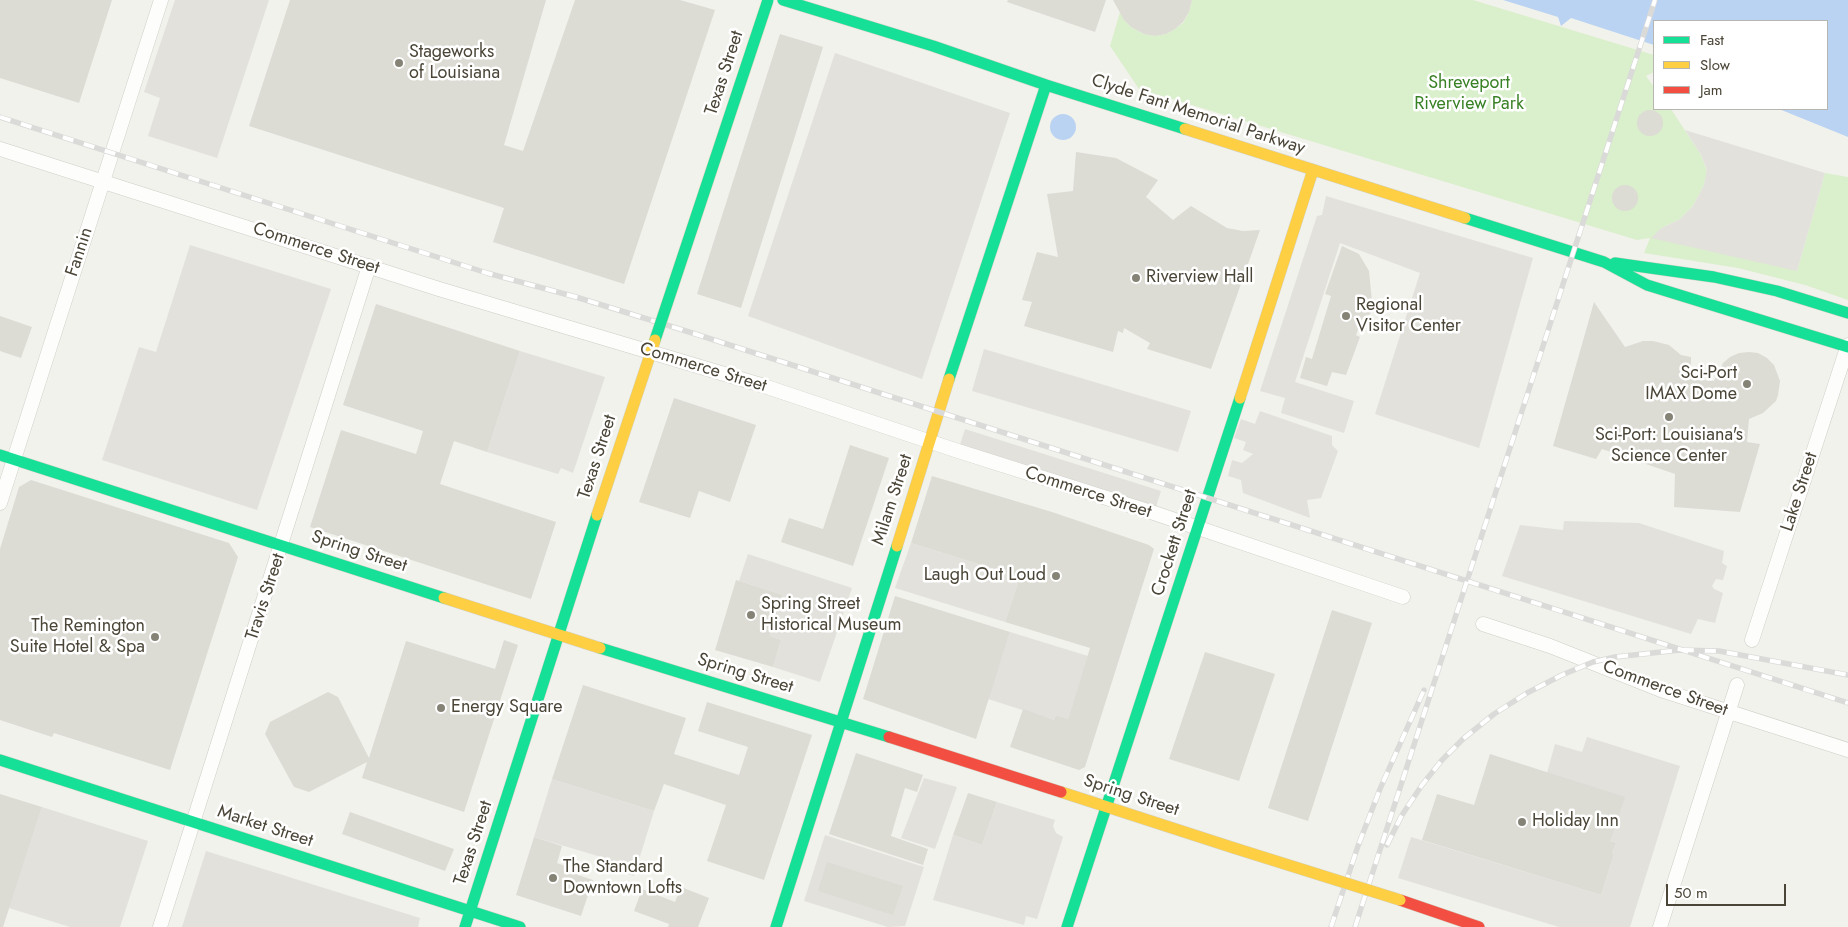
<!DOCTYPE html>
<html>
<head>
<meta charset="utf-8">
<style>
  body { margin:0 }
  #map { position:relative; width:1848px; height:927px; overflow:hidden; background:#f2f2ec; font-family:Jost,sans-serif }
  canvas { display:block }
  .legend { position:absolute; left:1653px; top:20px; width:175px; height:90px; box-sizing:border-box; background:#fff; border:1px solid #b7b5af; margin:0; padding:6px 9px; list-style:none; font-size:15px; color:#4a4537 }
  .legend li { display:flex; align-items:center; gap:10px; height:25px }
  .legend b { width:25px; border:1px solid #b7b5af }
  .scale { position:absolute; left:1666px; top:884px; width:120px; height:22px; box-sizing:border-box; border:2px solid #4a4537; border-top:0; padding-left:6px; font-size:15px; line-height:18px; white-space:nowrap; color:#4a4537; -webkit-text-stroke:4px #fff; paint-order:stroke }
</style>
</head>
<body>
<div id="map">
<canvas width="1848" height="927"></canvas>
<ul class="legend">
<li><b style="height:6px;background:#16e098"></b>Fast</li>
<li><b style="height:6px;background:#ffcf43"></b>Slow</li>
<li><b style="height:6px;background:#f24e42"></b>Jam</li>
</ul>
<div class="scale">50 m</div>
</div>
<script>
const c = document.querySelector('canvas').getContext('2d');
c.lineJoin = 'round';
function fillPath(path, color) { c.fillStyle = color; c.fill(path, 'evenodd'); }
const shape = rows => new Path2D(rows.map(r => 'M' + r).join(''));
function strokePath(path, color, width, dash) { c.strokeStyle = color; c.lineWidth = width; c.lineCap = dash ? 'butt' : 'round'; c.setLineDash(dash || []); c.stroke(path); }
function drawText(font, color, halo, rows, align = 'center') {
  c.font = font + ' Jost,sans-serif'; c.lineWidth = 5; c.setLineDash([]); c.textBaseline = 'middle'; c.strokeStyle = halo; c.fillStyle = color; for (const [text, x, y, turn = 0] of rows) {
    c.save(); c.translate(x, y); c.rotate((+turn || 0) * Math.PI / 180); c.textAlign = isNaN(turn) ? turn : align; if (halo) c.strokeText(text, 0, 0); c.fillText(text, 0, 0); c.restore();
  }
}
fillPath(shape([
  [1192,0,1473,0,1654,55,1654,72,1646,76,1654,87,1654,109,1671,109,1701,155,1707,171,1704,185,1693,206,1680,219,1660,229,1797,271,1825,173,1848,177,1848,300,1805,285,1738,268,1644,253,1650,238,1637,240,1139,89,1110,46,1120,12,1124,20,1131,27,1144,34,1155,36,1166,34,1175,29,1183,23,1189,12]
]), '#daefcb');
fillPath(shape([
  [175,0,269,0,217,158,148,136,160,98,144,92],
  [835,53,1010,113,922,379,748,316],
  [1685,130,1825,173,1797,271,1651,238,1660,229,1680,219,1693,206,1704,185,1707,170,1701,155],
  [1326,196,1533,258,1479,448,1375,414,1420,273,1340,243,1295,382,1354,401,1344,433,1281,413,1285,398,1260,391,1317,216,1322,215],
  [190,245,331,289,257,510,102,460,139,347,156,352],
  [984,349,1191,411,1178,452,972,391],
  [520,351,605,377,573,473,561,468,558,474,487,452],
  [1260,411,1332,436,1332,445,1338,451,1321,498,1307,500,1310,518,1243,493,1241,480,1228,476,1232,460,1242,463,1253,454,1243,450,1246,442,1234,438,1241,419,1255,424],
  [965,429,1161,491,1154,513,958,451],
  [1564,521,1639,523,1724,551,1722,563,1727,566,1723,580,1716,579,1712,586,1714,589,1723,593,1715,623,1698,619,1691,634,1502,576,1520,525,1563,530],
  [911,543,1020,577,1005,622,895,588],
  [748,554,852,588,820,682,773,667,781,640,770,636,783,595,739,581],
  [1010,632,1088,656,1068,719,1056,715,1054,720,988,699],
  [1587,737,1680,766,1630,927,1559,927,1398,878,1411,837,1601,895,1614,854,1612,853,1616,843,1610,841,1547,773,1555,744,1582,752],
  [924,778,957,787,935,849,901,838],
  [552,779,654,811,634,876,606,867,608,859,534,837],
  [997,802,1055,820,1053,826,1056,833,1063,837,1037,919,1026,916,1024,925,933,900,953,835,982,845],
  [42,807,148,841,120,927,70,927,9,908],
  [825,835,924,867,905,926,888,927,804,901],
  [206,851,420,918,418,927,182,927]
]), '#e2e1dc');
fillPath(shape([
  [1503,0,1848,0,1848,137,1779,109,1827,109,1827,21,1654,21,1654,45,1571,18,1561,26,1558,17],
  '1050 127a13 13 0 1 1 26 0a13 13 0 1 1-26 0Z'
]), '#bad3f2');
fillPath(shape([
  [0,0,112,0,79,103,0,78],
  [290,0,546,0,504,145,523,151,575,0,680,0,715,10,624,284,493,242,504,208,249,126],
  [1008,0,1106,0,1095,32,1007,2],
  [1113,0,1192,0,1189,12,1183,22,1175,29,1166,34,1155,36,1144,34,1131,27,1124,20],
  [780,34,823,47,741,308,697,294],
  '1637 123a13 13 0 1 1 26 0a13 13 0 1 1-26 0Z',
  [1076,152,1116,158,1158,180,1146,197,1173,220,1191,206,1227,228,1243,231,1260,230,1211,369,1147,349,1150,343,1124,328,1123,333,1118,331,1113,352,1024,326,1032,302,1022,300,1037,252,1058,257,1047,194,1073,191],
  '1612 198a13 13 0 1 1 26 0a13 13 0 1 1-26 0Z',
  [1342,246,1359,254,1369,271,1373,311,1369,315,1363,317,1356,335,1360,337,1346,375,1332,372,1327,386,1300,378,1306,357,1312,359,1331,296,1325,294],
  [1594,302,1625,347,1643,341,1653,341,1669,345,1681,355,1691,357,1691,379,1714,381,1723,363,1730,357,1739,353,1749,352,1758,353,1767,358,1774,365,1780,381,1778,395,1776,401,1763,413,1749,419,1747,442,1760,444,1740,512,1674,507,1675,474,1602,449,1596,459,1553,446],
  [376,304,520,351,487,452,454,441,440,484,556,522,531,599,310,527,341,430,416,454,423,431,343,405],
  [0,316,32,327,21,358,0,351],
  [674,398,756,425,730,502,699,491,690,518,639,502],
  [850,445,889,458,853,566,781,542,789,518,823,529],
  [932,476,1052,512,1149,545,1154,549,1085,767,1079,770,1010,747,1023,709,1054,720,1056,715,1068,719,1090,648,1005,622,1020,577,911,543],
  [31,480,229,543,238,557,170,770,54,733,52,737,0,720,0,549,19,487],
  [736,580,783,595,770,636,781,640,773,667,715,650],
  [895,596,1010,632,976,739,863,699],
  [1332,610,1372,623,1308,821,1268,808],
  [504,640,518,645,464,812,362,778,367,762,309,792,294,787,265,734,270,722,328,692,338,697,369,758,406,641,495,669],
  [1205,652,1275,674,1239,781,1169,759],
  [583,685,686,718,674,754,739,775,748,747,698,731,707,702,812,735,764,880,707,861,726,805,664,784,654,811,552,779],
  [856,753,923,775,917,792,905,788,891,836,928,849,923,865,829,834],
  [1490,754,1625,797,1610,841,1616,843,1612,853,1614,854,1601,895,1422,840,1437,794,1474,805],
  [968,793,997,802,982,845,953,835],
  [0,794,42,807,3,927,0,927],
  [350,812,454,849,445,871,342,834],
  [534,837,562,846,557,863,579,871,578,875,593,880,581,916,516,895],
  [827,862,903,886,893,915,818,891],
  [681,887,709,898,698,927,668,927,669,924,634,911,642,889,675,902]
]), '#dcdbd4');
const street = shape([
  [0,149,439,289,761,385,958,451,1154,513,1403,597],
  [0,503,161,0],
  [1483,624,1550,646,1661,690,1848,750],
  [1752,640,1848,345],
  [160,927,369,266],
  [1660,927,1737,685]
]);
const fast = shape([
  [783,0,933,46,1046,85,1185,129],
  [1465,218,1604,262,1647,285,1848,347],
  [1615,263,1714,277,1777,291,1848,313],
  [949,379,1046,85],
  [0,455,444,598],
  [600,648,889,737],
  [0,760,520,927],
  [465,927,597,515],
  [776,927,897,546],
  [1067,927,1240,398]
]);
const slow = shape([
  [1185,129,1465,218],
  [1240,398,1313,170],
  [897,546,949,379],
  [444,598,600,648],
  [1061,792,1234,848]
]);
const jam = shape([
  [889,737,1061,792],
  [1400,900,1479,927]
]);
strokePath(street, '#cecdc6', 15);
strokePath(fast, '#d2d0c2', 12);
strokePath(slow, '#d2d0c2', 12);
strokePath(jam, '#d2d0c2', 12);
strokePath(street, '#fdfdfc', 14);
strokePath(fast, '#16e098', 11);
strokePath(slow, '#ffcf43', 11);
strokePath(jam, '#f24e42', 11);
const rail = shape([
  [0,117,487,273,576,297,686,331,1848,703],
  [1387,845,1402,815,1422,785,1442,760,1463,739,1494,714,1527,693,1562,675,1593,662,1615,657,1680,650,1719,651,1848,675],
  [1331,927,1358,846,1380,789,1424,690],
  [1355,927,1655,0]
]);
strokePath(rail, '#dadad9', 5.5);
strokePath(rail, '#fff', 4, [11]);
const fastBridge = shape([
  [655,340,768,0]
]);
const slowBridge = shape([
  [597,515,655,340],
  [1234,848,1400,900]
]);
strokePath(fastBridge, '#d6d2b8', 12, []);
strokePath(slowBridge, '#d6d2b8', 12, []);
strokePath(fastBridge, '#16e098', 11);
strokePath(slowBridge, '#ffcf43', 11);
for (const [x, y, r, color] of [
  [399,63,5,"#858276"],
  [1136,278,5,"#858276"],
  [1346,316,5,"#858276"],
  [1747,384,5,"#858276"],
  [1669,417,5,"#858276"],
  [1056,576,5,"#858276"],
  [751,615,5,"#858276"],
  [155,637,5,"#858276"],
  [441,708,5,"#858276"],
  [1522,822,5,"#858276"],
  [553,878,5,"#858276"]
]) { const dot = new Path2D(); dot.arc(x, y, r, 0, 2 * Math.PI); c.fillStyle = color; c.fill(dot); strokePath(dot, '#fff', 2); }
drawText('18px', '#4a4537', '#fff', [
  ["Stageworks",409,53],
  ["of Louisiana",409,74],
  ["Riverview Hall",1146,278],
  ["Regional",1356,306],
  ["Visitor Center",1356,327],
  ["Sci-Port",1737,374,"right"],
  ["IMAX Dome",1737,395,"right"],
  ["Sci-Port: Louisiana's",1669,436,"center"],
  ["Science Center",1669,457,"center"],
  ["Laugh Out Loud",1046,576,"right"],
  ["Spring Street",761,605],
  ["Historical Museum",761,626],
  ["The Remington",145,627,"right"],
  ["Suite Hotel & Spa",145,648,"right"],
  ["Energy Square",451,708],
  ["Holiday Inn",1532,822],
  ["The Standard",563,868],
  ["Downtown Lofts",563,889]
], 'left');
drawText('18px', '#4a4537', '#fff', [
  ["Texas Street",725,73,-72],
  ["Clyde Fant Memorial Parkway",1198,115,18],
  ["Commerce Street",316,249,18],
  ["Fannin",80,252,-72],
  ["Commerce Street",703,368,17],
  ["Texas Street",598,457,-72],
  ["Lake Street",1800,492,-72],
  ["Commerce Street",1088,493,18],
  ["Milam Street",893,500,-72],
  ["Crockett Street",1175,543,-72],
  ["Spring Street",359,552,18],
  ["Travis Street",266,597,-72],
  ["Spring Street",745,674,17],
  ["Commerce Street",1665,689,20],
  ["Spring Street",1131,796,18],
  ["Market Street",265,827,18],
  ["Texas Street",474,843,-72]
]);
drawText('18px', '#398125', '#fff', [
  ["Shreveport",1469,84],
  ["Riverview Park",1469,105]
]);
</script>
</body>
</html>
